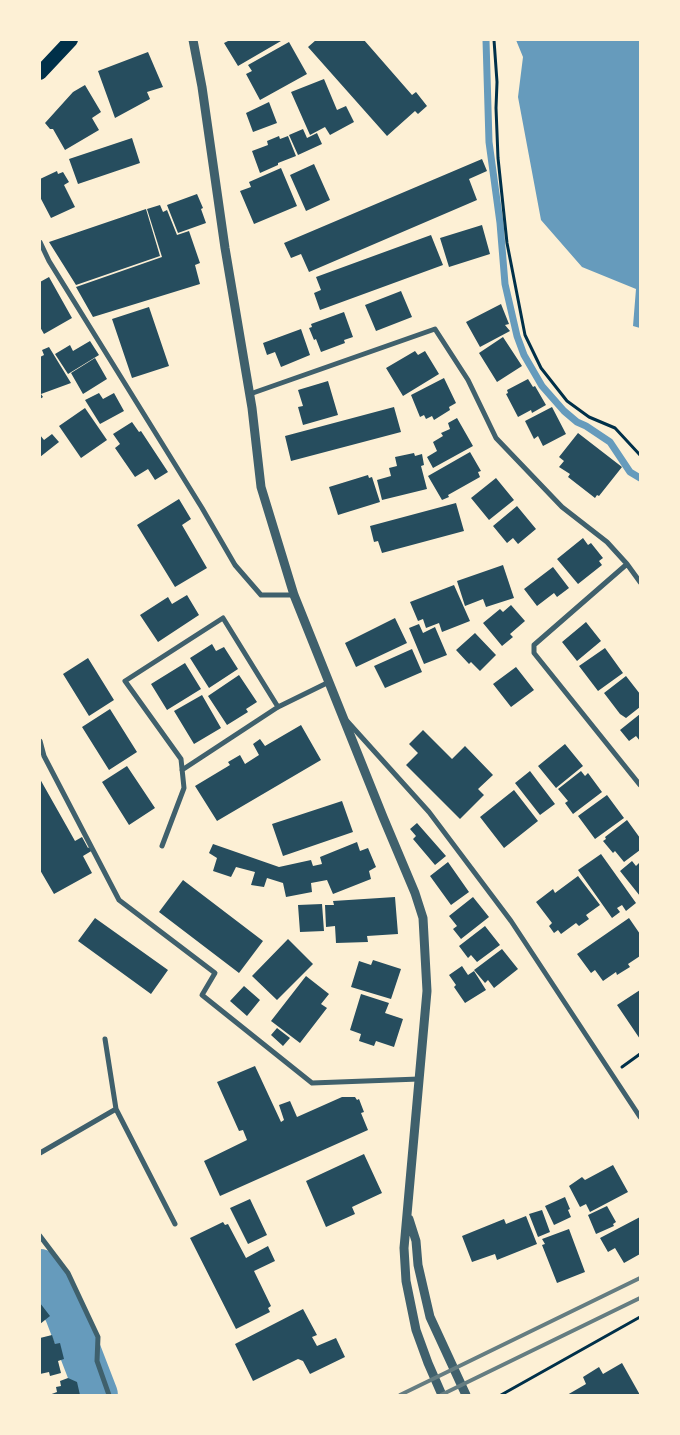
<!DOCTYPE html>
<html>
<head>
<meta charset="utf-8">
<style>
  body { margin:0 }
  #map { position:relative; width:680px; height:1435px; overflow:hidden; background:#fdf0d5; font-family:Karla,sans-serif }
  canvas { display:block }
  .frame { position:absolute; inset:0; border:41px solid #fdf0d5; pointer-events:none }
</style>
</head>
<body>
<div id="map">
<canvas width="680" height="1435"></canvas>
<div class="frame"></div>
</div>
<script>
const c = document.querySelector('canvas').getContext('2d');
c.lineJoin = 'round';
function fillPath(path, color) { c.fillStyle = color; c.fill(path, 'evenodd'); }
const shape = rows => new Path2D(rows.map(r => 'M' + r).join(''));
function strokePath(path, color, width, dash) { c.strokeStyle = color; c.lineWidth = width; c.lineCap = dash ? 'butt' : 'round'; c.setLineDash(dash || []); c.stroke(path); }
fillPath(shape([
  [516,40,640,40,640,328,633,326,636,289,582,267,541,220,518,97,523,57]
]), '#669bbc');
strokePath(shape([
  [486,40,489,142,500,223,505,284,517,336,524,355,542,386,564,411,577,422,586,426,610,442,630,472,640,478]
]), '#669bbc', 7);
strokePath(shape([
  [40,1270,49,1283,65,1312,97,1395]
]), '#669bbc', 42);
fillPath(shape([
  [230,40,281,40,281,41,238,66,224,43],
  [316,40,364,40,412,95,416,92,427,106,418,114,415,111,387,136,308,47],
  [289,42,307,74,260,100,246,74,252,71,248,65],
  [148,52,163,87,147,92,150,99,115,118,98,71],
  [324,79,337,110,346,106,354,122,330,135,325,127,310,135,291,92],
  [85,85,101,112,92,118,99,130,65,150,53,129,50,129,45,123,73,92],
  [269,102,277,123,253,132,246,113],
  [303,129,307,138,317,133,322,144,298,155,289,135],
  [279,136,280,139,288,136,296,156,278,163,278,165,260,173,252,151,268,145,267,141],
  [132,138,140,163,78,184,69,159],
  [482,159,487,171,469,179,477,200,309,272,301,254,291,258,284,243],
  [314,164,330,200,306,211,290,175],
  [281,168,297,206,254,224,240,191,251,187,249,182],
  [57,171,58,174,63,172,69,182,64,185,75,207,51,218,40,197,40,179],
  [197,194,203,208,201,209,206,223,178,233,167,205],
  [160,205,163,212,167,210,177,235,189,231,200,263,195,265,200,284,93,317,76,287,162,257,147,209],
  [146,209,160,256,76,285,49,242],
  [482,225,490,254,449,267,440,238],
  [431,235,443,265,320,310,314,293,321,290,316,277],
  [49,277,72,318,44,334,40,327,40,282],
  [401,291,412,317,376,331,365,305],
  [501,304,509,324,505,325,510,331,480,347,466,322],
  [149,307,169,366,132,378,112,319],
  [344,312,353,337,344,340,345,343,321,352,316,339,314,340,309,328,312,327,311,324],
  [301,329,310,355,281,367,275,352,267,355,263,343],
  [503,337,522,366,497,382,479,353],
  [90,341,99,355,68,374,55,354,70,345,73,351],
  [49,347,71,383,41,394,43,397,40,399,40,357,44,355,42,350],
  [415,351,418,355,425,351,439,374,403,396,386,368],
  [95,358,107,379,83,394,71,373],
  [444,378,456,403,449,407,450,410,434,420,432,416,426,419,424,415,420,417,411,395],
  [528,379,533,387,535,386,546,405,532,413,531,410,518,417,506,394,508,393,507,390],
  [328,381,338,415,303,425,298,407,303,406,298,390],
  [99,393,103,399,114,393,124,411,100,424,85,400],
  [394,407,401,432,291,461,285,436],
  [552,407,566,434,543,446,538,436,534,439,525,421],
  [85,408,107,440,81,458,59,426],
  [457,418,473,446,433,468,427,457,437,451,433,442,443,436,441,433,450,429,448,423],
  [132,422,139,432,141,431,168,472,155,480,148,469,135,477,115,448,120,444,113,434],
  [578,433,622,467,599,496,597,495,595,498,568,477,570,474,559,467,564,461,559,457],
  [52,434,59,442,40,457,40,435,44,440],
  [470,452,481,471,478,472,480,477,448,495,449,497,442,500,428,476],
  [414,453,415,456,422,454,424,465,421,466,427,489,382,500,377,480,391,476,389,468,397,466,395,457],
  [368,475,369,478,372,477,380,502,338,515,329,487],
  [496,478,514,500,489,520,471,498],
  [179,499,191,519,182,525,207,568,175,587,137,525],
  [456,503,464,531,382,553,378,541,374,542,370,526],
  [517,506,536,529,518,544,513,538,507,543,493,526],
  [583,538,588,545,591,543,603,558,599,561,602,565,578,584,557,559],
  [503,565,514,598,486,607,483,599,465,606,457,581],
  [553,567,569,588,557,597,554,593,537,606,524,589],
  [454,585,470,621,442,632,439,623,426,628,423,619,418,621,410,602],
  [187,595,199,615,158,642,140,615,168,597,172,604],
  [511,605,525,621,510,634,513,637,502,646,483,623,500,609,503,612],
  [395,618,407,643,356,667,345,643],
  [586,622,601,641,577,661,562,642],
  [419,624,423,633,435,627,447,655,424,664,409,628],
  [475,633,496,655,480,671,471,662,469,664,456,650],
  [212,644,216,651,224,647,238,669,209,688,190,658],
  [605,648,623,673,598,691,579,666],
  [412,649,422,672,385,688,374,666],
  [88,658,114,700,89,716,63,674],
  [185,663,201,689,167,710,151,684],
  [516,667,534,690,511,707,493,684],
  [239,675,257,702,246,709,248,712,227,725,208,696],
  [626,676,640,694,640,707,626,718,620,714,604,693],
  [202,695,221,728,194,744,174,711],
  [110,709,137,752,109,770,82,727],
  [640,714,640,741,636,736,629,741,620,730],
  [301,725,321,760,217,821,195,786,230,765,228,762,240,755,245,764,259,755,253,744,260,739,265,746],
  [423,730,452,759,465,746,493,775,478,789,484,795,460,819,406,765,418,753,409,744],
  [565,744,583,766,556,788,538,766],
  [127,766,155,808,129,825,102,782],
  [530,771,555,804,540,815,515,783],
  [581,771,585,776,588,773,602,792,573,814,565,803,568,801,558,789],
  [40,779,75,841,82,837,88,848,91,846,93,850,83,856,92,873,54,894,40,870],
  [514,790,538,821,504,848,480,817],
  [607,795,624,818,595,839,578,816],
  [342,801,353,832,283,856,272,824],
  [627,820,640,838,640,850,624,862,615,851,613,853,603,841,606,839,605,837],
  [417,823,446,856,435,865,413,839,416,836,410,829],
  [357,842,360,851,368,848,376,867,369,871,371,879,333,894,327,880,311,883,312,892,286,897,283,883,267,878,264,887,251,885,255,872,236,867,231,877,213,871,217,858,209,853,213,844,279,867,311,860,313,866,322,864,320,857],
  [601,854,636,903,626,911,622,905,617,908,620,912,612,918,578,870],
  [632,861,636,866,640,862,640,896,620,871],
  [448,862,469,892,451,905,430,876],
  [578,876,600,905,586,915,589,919,579,926,576,923,561,934,558,930,554,933,549,926,552,923,536,902,553,889,555,893],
  [183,880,263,941,239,973,159,912],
  [395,897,398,934,367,936,368,942,336,943,335,926,326,927,325,905,334,905,333,901],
  [473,897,489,917,461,939,453,929,457,926,449,916],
  [322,904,324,931,300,932,298,905],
  [95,918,168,970,151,994,78,941],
  [629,918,640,934,640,956,628,964,630,967,617,975,616,972,603,981,595,970,591,973,577,954],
  [485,926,500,945,477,962,471,955,468,958,459,946],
  [288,939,313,964,277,1000,252,976],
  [502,949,518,969,494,988,488,980,485,983,474,970],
  [373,960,401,969,391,999,351,987,359,961,371,965],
  [462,966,468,975,474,971,486,990,465,1003,454,987,456,985,449,975],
  [306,976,329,994,321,1004,327,1008,300,1043,271,1021],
  [244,986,260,1000,247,1016,230,1001],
  [640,990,640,1039,617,1005],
  [361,994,389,1003,385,1013,403,1019,394,1047,376,1041,374,1046,359,1041,361,1034,350,1030],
  [277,1028,290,1038,283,1046,271,1035],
  [255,1066,281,1122,284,1120,279,1105,290,1101,297,1117,342,1097,355,1097,357,1100,359,1099,364,1112,361,1113,368,1130,220,1196,204,1161,247,1140,243,1130,239,1131,217,1082],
  [364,1154,382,1193,352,1207,355,1214,326,1227,306,1181],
  [613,1165,628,1192,590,1212,586,1204,580,1207,569,1186,582,1177,585,1180],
  [565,1197,570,1209,568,1210,571,1217,554,1225,545,1206],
  [250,1199,267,1235,248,1244,230,1208],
  [607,1206,616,1222,613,1224,614,1226,596,1234,588,1215],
  [542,1210,550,1232,538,1237,529,1214],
  [526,1216,537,1244,497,1260,495,1254,472,1262,462,1236,504,1219,506,1224],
  [640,1217,640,1254,624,1263,615,1248,608,1252,600,1238],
  [223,1222,225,1225,228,1224,246,1258,268,1246,275,1261,254,1271,271,1306,268,1308,270,1312,236,1329,190,1238],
  [569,1229,585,1272,557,1283,542,1245,545,1244,542,1239],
  [40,1303,50,1316,40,1324],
  [303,1309,317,1335,312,1337,317,1346,336,1338,345,1357,310,1374,303,1361,298,1359,253,1381,235,1344],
  [52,1335,55,1344,60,1343,64,1359,58,1361,61,1373,50,1376,49,1372,40,1374,40,1338],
  [622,1363,640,1395,567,1395,586,1384,583,1377,599,1367,603,1374],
  [68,1378,77,1382,80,1395,49,1395,57,1392,56,1387,61,1386,60,1381]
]), '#264d5e');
strokePath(shape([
  [494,40,497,82,496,108,498,158,507,243,525,335,541,368,567,401,589,417,615,428,640,455],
  [622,1067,640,1054],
  [501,1395,640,1317]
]), '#003049', 3);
strokePath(shape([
  [40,242,49,261,202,508,235,565,261,595,294,595],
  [250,394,435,329,468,380,496,438,562,507,607,542,627,564,640,582],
  [627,564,534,645,534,653,640,785],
  [347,721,429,812,511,921,640,1117],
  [40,741,44,756,119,900,215,973,202,995,312,1083,419,1079],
  [182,770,278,707,329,682],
  [162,846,184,788,181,759,125,681,223,618,278,707],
  [105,1039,116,1109,175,1224],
  [40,1153,116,1109],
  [40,1236,68,1273,98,1337,97,1361,109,1395]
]), '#3f606c', 5);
strokePath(shape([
  [193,40,202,87,225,248,252,408,261,487,294,595,383,817,415,893,423,918,427,991,404,1248,406,1281,416,1330,428,1363,442,1395],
  [409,1219,416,1241,418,1265,430,1317,466,1395]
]), '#3f606c', 9);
strokePath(shape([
  [40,73,71,40]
]), '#003049', 14);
strokePath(shape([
  [400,1395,640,1278],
  [441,1395,640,1298]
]), '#657d81', 4);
</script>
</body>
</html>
